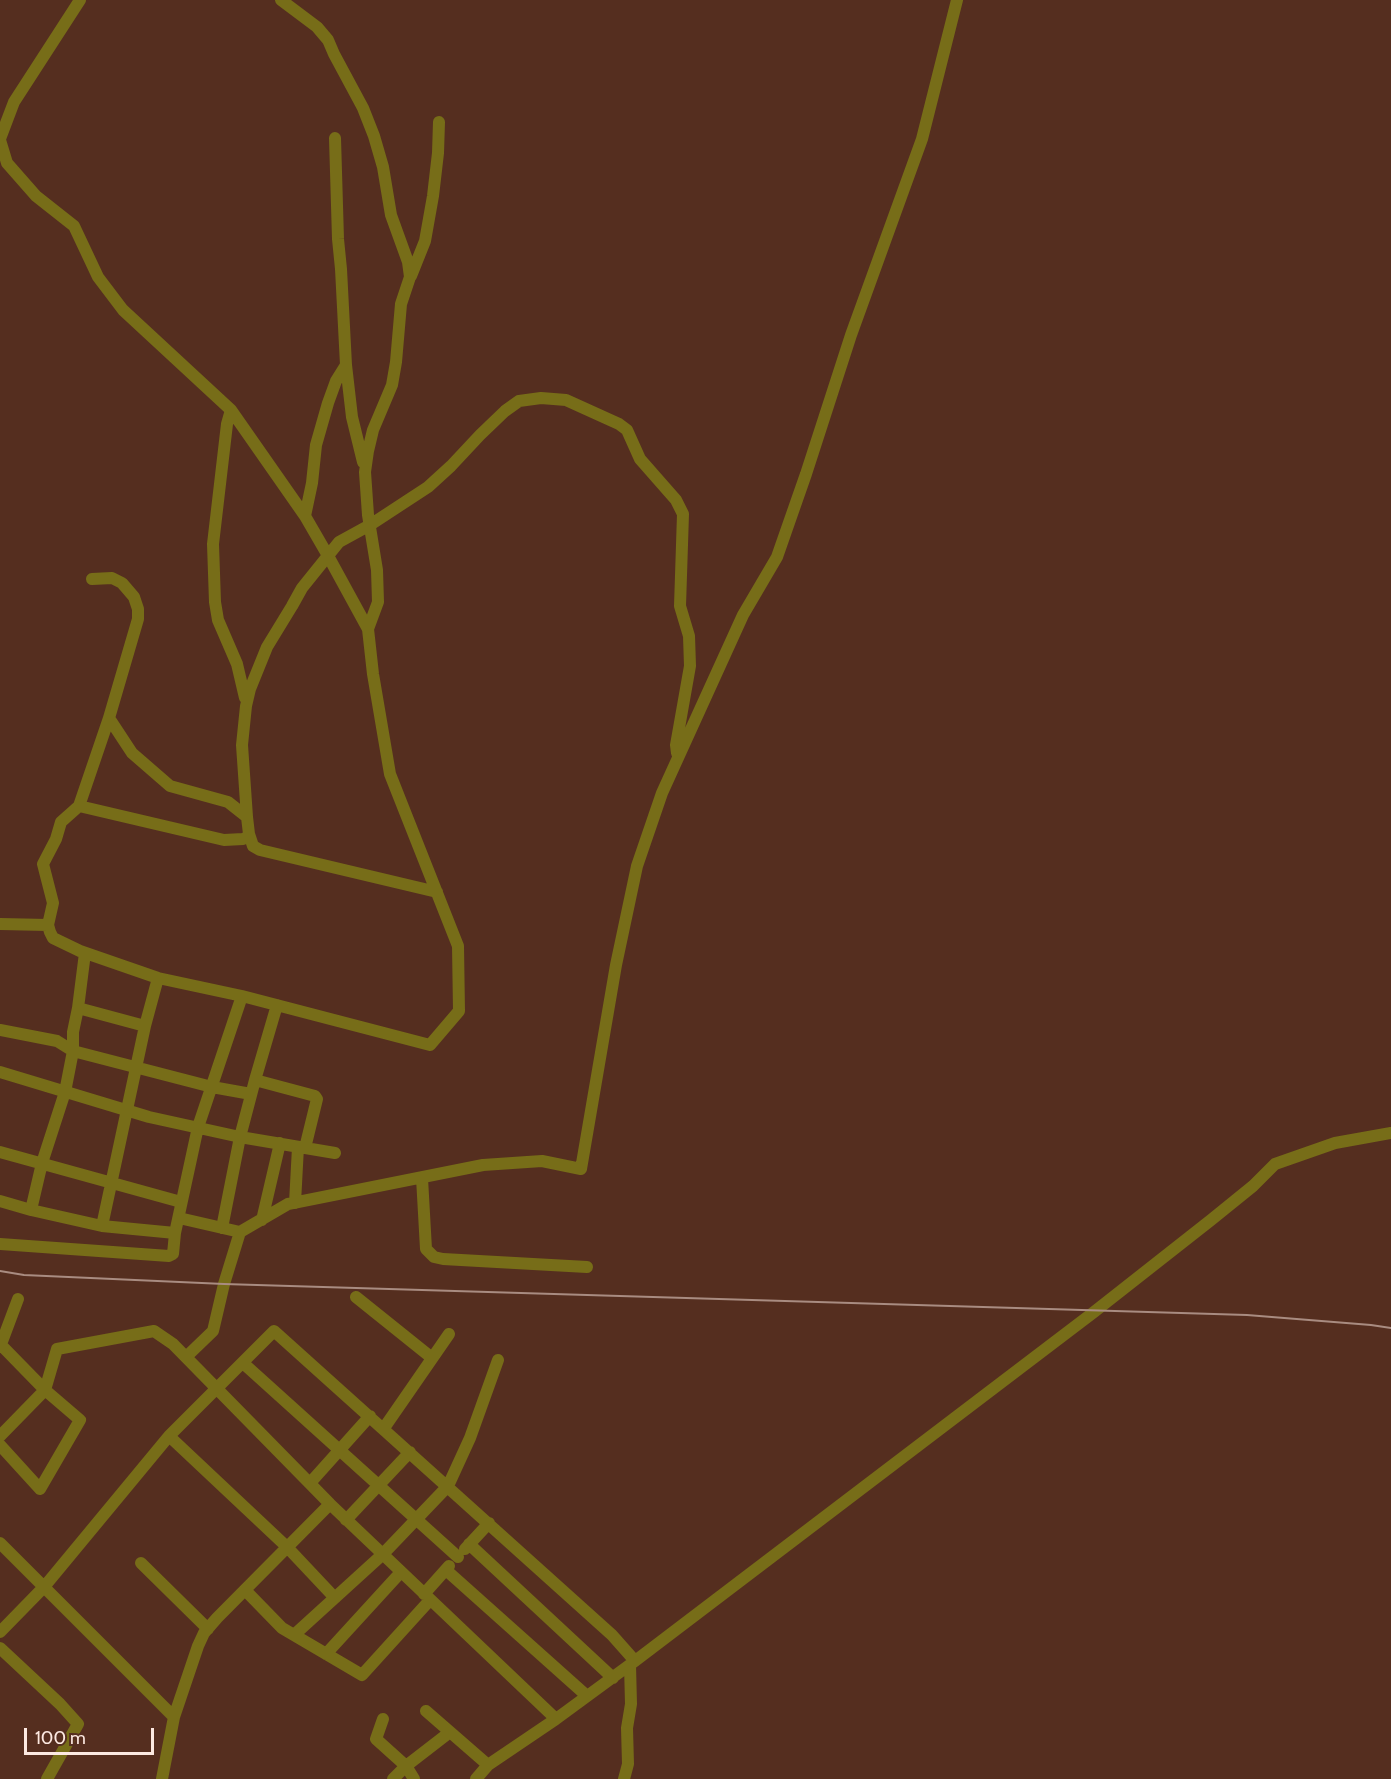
<!DOCTYPE html>
<html>
<head>
<meta charset="utf-8">
<style>
  body { margin:0 }
  #map { position:relative; width:1391px; height:1779px; overflow:hidden; background:#552e1f; font-family:Cabin,sans-serif }
  canvas { display:block }
  .scale { position:absolute; left:24px; top:1728px; width:130px; height:27px; box-sizing:border-box; border:3px solid #fde9e1; border-top:0; padding-left:8px; font-size:18px; line-height:21px; white-space:nowrap; color:#fde9e1; -webkit-text-stroke:4px #552e1f; paint-order:stroke }
</style>
</head>
<body>
<div id="map">
<canvas width="1391" height="1779"></canvas>
<div class="scale">100 m</div>
</div>
<script>
const c = document.querySelector('canvas').getContext('2d');
c.lineJoin = 'round';
const shape = rows => new Path2D(rows.map(r => 'M' + r).join(''));
function strokePath(path, color, width, dash) { c.strokeStyle = color; c.lineWidth = width; c.lineCap = dash ? 'butt' : 'round'; c.setLineDash(dash || []); c.stroke(path); }
strokePath(shape([
  [281,0,317,27,328,40,334,54,363,108,374,136,383,167,391,215,408,262,410,277,401,304,396,362,392,385,373,430,368,451,365,472,368,515,377,570,378,602,368,629],
  [335,138,338,239,341,269,346,365,352,417,363,462],
  [0,139,14,102,80,0],
  [0,140,7,163,36,196,74,226,98,277,123,310,231,410,305,516,327,554,368,629,373,674,390,774,458,946,459,1011,430,1045,242,996],
  [411,276,425,241,433,196,438,153,439,122],
  [231,410,227,424,213,544,215,602,218,620,237,664,245,698],
  [305,516,312,483,316,445,328,403,336,381,346,365],
  [109,718,132,753,170,786,228,802,247,817,249,834,253,846,260,850,437,892],
  [79,806,224,840,243,839,247,837,249,834],
  [247,817,242,745,246,706,250,689,267,647,292,606,302,588,339,542,370,525,428,487,451,466,480,435,505,411,519,401,541,398,566,400,619,424,627,430,640,459,676,500,683,514,680,606,689,636,690,666,676,745,677,753],
  [0,924,48,925],
  [78,1008,145,1026],
  [0,1030,57,1041,73,1051,212,1087,251,1094],
  [0,1072,149,1117,240,1137,335,1153],
  [255,1080,315,1096,317,1099,305,1148],
  [0,1152,181,1202],
  [422,1178,426,1249,434,1257,443,1259,587,1267],
  [0,1201,31,1210,42,1163,65,1092,73,1051,73,1032,78,1008,85,953],
  [295,1203,298,1147],
  [31,1210,102,1226,175,1233,198,1127,242,996,158,978,80,951,53,938,50,932,48,925,53,903,43,864,56,839,61,822,79,806,109,718,138,619,138,609,134,597,122,583,112,578,92,579],
  [179,1218,240,1232],
  [262,1220,280,1143],
  [102,1226,145,1026,158,978],
  [222,1228,240,1137,255,1080,277,1005],
  [0,1244,169,1256,173,1254,175,1233],
  [356,1297,432,1358],
  [0,1344,45,1390,80,1420,40,1489,0,1445],
  [0,1347,18,1299],
  [186,1357,213,1331,224,1284,240,1232,288,1204,483,1165,542,1161,581,1169,616,965,637,866,662,793,743,615,777,557,806,474,851,335,922,139,957,0],
  [243,1363,458,1557],
  [384,1428,449,1334],
  [0,1436,45,1390,57,1349,154,1331,173,1344,330,1504,556,1719],
  [169,1436,287,1547,335,1598],
  [310,1483,370,1416],
  [346,1520,410,1452],
  [0,1543,174,1717],
  [469,1544,613,1678],
  [465,1549,489,1523],
  [141,1563,208,1629],
  [446,1570,587,1696],
  [245,1590,282,1628,362,1675,430,1600],
  [424,1594,449,1566],
  [0,1632,44,1587,169,1436,274,1331,612,1635,635,1661],
  [294,1635,383,1554,448,1486,470,1438,498,1360],
  [0,1648,60,1704,78,1724,47,1779],
  [326,1654,401,1572],
  [426,1711,488,1765],
  [383,1719,376,1739,406,1766,414,1779],
  [162,1779,174,1717,198,1646,204,1633,217,1618,330,1504],
  [393,1779,406,1766,450,1732],
  [476,1779,488,1765,556,1719,635,1661,1094,1312,1211,1220,1253,1186,1275,1164,1335,1143,1391,1133],
  [624,1779,628,1764,627,1728,631,1704,630,1665]
]), '#776d18', 12);
strokePath(shape([
  [0,1271,24,1275,224,1284,1247,1315,1371,1325,1391,1328]
]), '#a98c81', 2);
</script>
</body>
</html>
